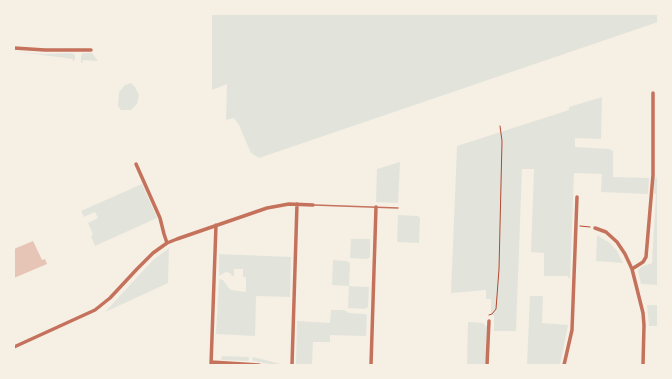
<!DOCTYPE html>
<html>
<head>
<meta charset="utf-8">
<style>
  body { margin:0 }
  #map { position:relative; width:672px; height:379px; overflow:hidden; background:#f6efe4; font-family:"Archivo Narrow",sans-serif }
  canvas { display:block }
  .frame { position:absolute; inset:0; border:15px solid #f6efe4; pointer-events:none }
</style>
</head>
<body>
<div id="map">
<canvas width="672" height="379"></canvas>
<div class="frame"></div>
</div>
<script>
const c = document.querySelector('canvas').getContext('2d');
c.lineJoin = 'round';
function fillPath(path, color) { c.fillStyle = color; c.fill(path, 'evenodd'); }
const shape = rows => new Path2D(rows.map(r => 'M' + r).join(''));
function strokePath(path, color, width, dash) { c.strokeStyle = color; c.lineWidth = width; c.lineCap = dash ? 'butt' : 'round'; c.setLineDash(dash || []); c.stroke(path); }
fillPath(shape([
  [212,14,658,14,658,22,259,158,251,153,239,125,234,118,226,120,227,84,212,90],
  [19,52,45,54,72,53,75,55,75,59,73,62,73,59],
  [83,53,92,53,98,61,83,60,82,63,81,63,81,56],
  [131,83,135,87,139,95,137,104,131,110,121,110,118,106,119,92,125,85],
  [602,97,601,139,575,138,575,147,610,149,611,150,613,151,613,177,649,178,648,194,601,192,602,174,574,173,570,279,567,276,544,276,544,253,531,252,534,169,522,169,516,331,494,331,494,316,491,313,491,299,486,299,486,290,451,293,457,146,569,110,569,107],
  [400,162,398,203,376,202,377,169],
  [654,177,658,178,658,285,641,284,638,271,641,267,652,263,656,194,654,194],
  [142,184,157,218,95,246,91,236,93,234,88,223,98,218,95,212,84,217,81,211],
  [398,215,418,216,420,218,419,243,397,242],
  [597,235,610,243,617,251,623,263,596,261],
  [351,239,370,239,370,257,367,259,350,258],
  [169,248,168,283,105,312,153,260],
  [219,254,291,257,290,297,256,296,255,336,216,334,219,279,223,280,228,287,231,290,246,292,246,277,243,277,243,269,234,269,234,276,232,276,230,273,226,272,219,276],
  [333,260,346,261,350,263,349,286,369,287,368,307,365,309,348,308,349,286,332,285],
  [530,296,543,296,542,323,568,325,560,365,527,365],
  [647,305,658,305,658,326,649,326],
  [331,310,344,310,349,313,366,314,367,316,366,336,330,335,330,342,313,342,312,365,296,365,297,321,330,323],
  [468,322,483,323,487,327,486,365,467,365],
  [222,356,249,357,249,360,248,361,221,360],
  [253,357,281,364,282,365,275,365,253,361,252,358]
]), '#e2e4dc');
fillPath(shape([
  [33,241,42,260,45,259,47,264,14,278,14,249]
]), '#e6c5b7');
strokePath(shape([
  [580,226,590,227],
  [489,315,492,314,496,309,499,269,502,141,500,126]
]), '#b5482f', 1);
strokePath(shape([
  [314,205,398,208]
]), '#c5725c', 1.5);
strokePath(shape([
  [14,48,45,50,91,50],
  [136,164,160,218,164,234,167,243],
  [595,228,606,232,617,242,625,254,632,269,643,313,644,325,643,365],
  [632,269,643,262,646,257,653,175,653,93],
  [14,347,95,310,110,298,137,269,153,253,167,243,177,239,267,208,289,204,313,205],
  [211,362,259,365],
  [211,365,216,225],
  [292,365,297,204],
  [371,365,376,207],
  [487,365,489,321],
  [564,365,572,330,577,197]
]), '#c5725c', 3.5);
</script>
</body>
</html>
